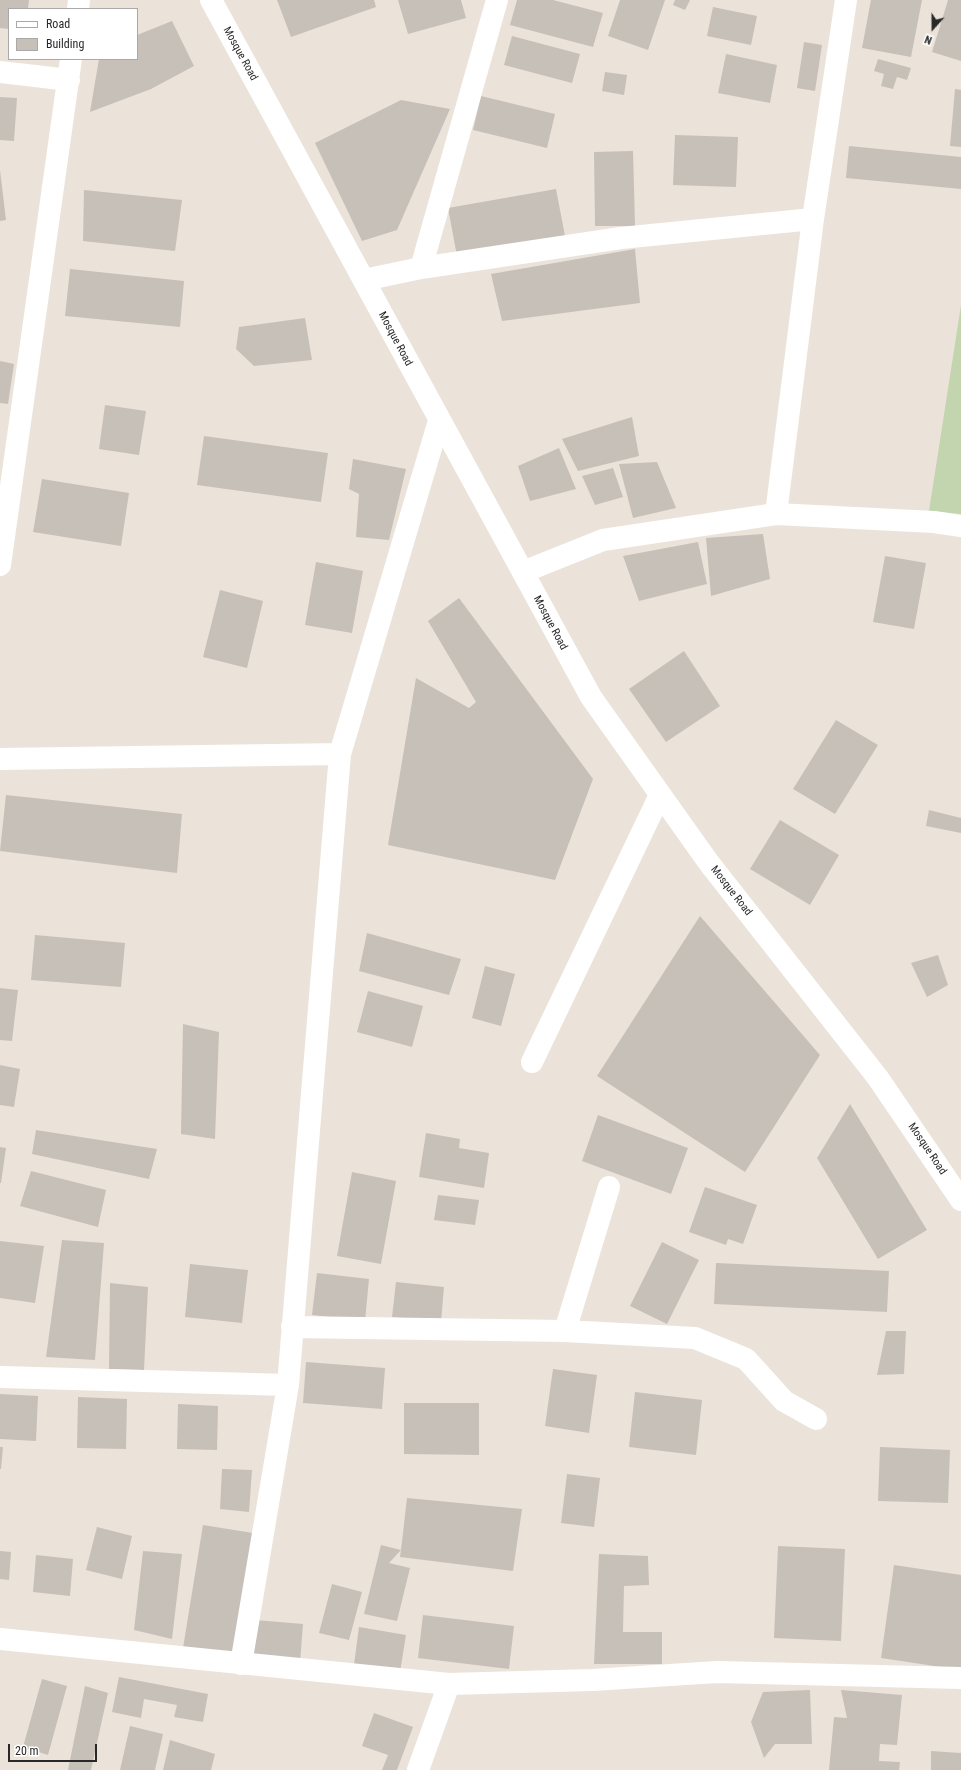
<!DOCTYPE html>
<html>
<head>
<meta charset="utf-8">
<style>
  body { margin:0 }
  #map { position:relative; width:961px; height:1770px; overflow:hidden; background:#ebe3d9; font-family:"Roboto Condensed",sans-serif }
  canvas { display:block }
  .legend { position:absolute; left:8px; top:8px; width:130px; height:52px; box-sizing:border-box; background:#fff; border:1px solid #a9a9a9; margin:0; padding:5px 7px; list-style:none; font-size:12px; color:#282828 }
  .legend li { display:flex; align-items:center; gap:8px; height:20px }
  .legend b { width:20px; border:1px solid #a9a9a9 }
  .north { position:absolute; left:913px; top:8px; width:40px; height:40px; -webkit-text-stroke:3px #fff; paint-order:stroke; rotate:201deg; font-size:11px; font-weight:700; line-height:16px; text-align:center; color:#282828 }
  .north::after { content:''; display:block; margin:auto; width:14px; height:18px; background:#282828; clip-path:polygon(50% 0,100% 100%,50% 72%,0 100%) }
  .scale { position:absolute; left:8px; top:1744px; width:89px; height:18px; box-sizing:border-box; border:2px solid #282828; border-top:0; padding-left:5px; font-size:12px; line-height:14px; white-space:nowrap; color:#282828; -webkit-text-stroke:3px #fff; paint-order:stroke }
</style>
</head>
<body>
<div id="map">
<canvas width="961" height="1770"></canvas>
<ul class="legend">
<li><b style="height:5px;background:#fff"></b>Road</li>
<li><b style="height:11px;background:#c6c0b9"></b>Building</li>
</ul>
<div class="north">N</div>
<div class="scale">20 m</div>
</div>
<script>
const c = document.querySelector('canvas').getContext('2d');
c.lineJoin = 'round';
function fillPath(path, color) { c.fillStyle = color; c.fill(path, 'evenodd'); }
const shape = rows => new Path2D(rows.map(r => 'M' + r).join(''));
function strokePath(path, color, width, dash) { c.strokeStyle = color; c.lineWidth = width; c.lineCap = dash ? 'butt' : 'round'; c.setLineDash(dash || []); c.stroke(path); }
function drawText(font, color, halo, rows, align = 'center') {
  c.font = font + ' "Roboto Condensed",sans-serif'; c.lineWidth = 3; c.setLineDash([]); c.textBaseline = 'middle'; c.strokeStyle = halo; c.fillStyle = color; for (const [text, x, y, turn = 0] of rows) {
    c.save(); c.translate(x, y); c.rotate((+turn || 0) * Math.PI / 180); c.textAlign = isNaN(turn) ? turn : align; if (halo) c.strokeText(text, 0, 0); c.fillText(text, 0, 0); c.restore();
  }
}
fillPath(shape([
  [961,305,961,514,929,511]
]), '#c2d5af');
fillPath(shape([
  [0,0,29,0,28,9,9,9,9,29,0,28],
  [277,0,374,0,376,7,291,37],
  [398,0,461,0,466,18,408,34],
  [517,0,553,0,603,13,593,47,510,25],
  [620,0,665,0,648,50,608,36],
  [675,0,690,0,685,10,673,5],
  [871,0,922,0,911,57,862,48],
  [948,0,961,0,961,61,932,52],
  [713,7,757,16,751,45,707,36],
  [172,21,194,66,151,89,90,112,99,59,137,59,137,35],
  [512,36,580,54,572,83,504,65],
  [804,42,822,45,815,91,797,88],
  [726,54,777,65,770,103,718,93],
  [878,59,911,68,907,80,897,77,893,89,881,86,884,74,874,71],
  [605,72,627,75,624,95,602,91],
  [955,89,961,90,961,147,950,146],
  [481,96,555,114,547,148,473,130],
  [0,97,17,98,14,141,0,140],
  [401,100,450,109,397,230,362,241,315,143],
  [675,135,738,137,736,187,673,185],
  [849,146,961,157,961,189,846,178],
  [633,151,635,226,595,226,594,152],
  [0,170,6,220,0,221],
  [556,189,565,236,457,256,448,208],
  [84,190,182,200,175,251,83,241],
  [635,249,640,303,502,321,491,274],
  [70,269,184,281,180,327,65,316],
  [305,318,312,360,254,366,236,349,239,327],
  [0,361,14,364,8,404,0,403],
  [105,405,146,411,139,455,99,449],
  [632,417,639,456,578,471,562,439],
  [204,436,328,453,321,502,197,485],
  [559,448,576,489,530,501,518,466],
  [353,459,406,469,389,540,356,537,359,494,349,489],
  [657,462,676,508,633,518,619,464],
  [613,468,623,497,595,505,582,476],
  [42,479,129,493,121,546,33,532],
  [763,534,770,579,711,596,706,538],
  [698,542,707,584,639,601,623,556],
  [885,556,926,563,914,629,873,622],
  [316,562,363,571,352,633,305,625],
  [220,590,263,601,247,668,203,657],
  [459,598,593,779,555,880,388,845,416,678,469,708,476,702,428,621],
  [684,651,720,706,666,742,629,689],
  [836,720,878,745,835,814,793,789],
  [6,795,182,814,177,873,0,851],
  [929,810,961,818,961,833,926,826],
  [780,820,839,855,810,905,750,869],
  [700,916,820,1055,745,1172,597,1076],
  [367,933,461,959,449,995,359,971],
  [35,935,125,943,121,987,31,980],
  [938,955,948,985,927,997,911,963],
  [485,966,515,974,501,1026,472,1018],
  [0,988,18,990,12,1041,0,1040],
  [368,991,423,1006,412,1047,357,1032],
  [183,1024,219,1032,215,1139,181,1134],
  [0,1065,20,1069,14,1107,0,1105],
  [850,1104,927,1230,878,1259,817,1158],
  [598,1115,688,1148,671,1194,582,1161],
  [36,1130,157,1149,149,1179,32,1154],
  [426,1133,460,1139,459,1148,489,1153,484,1188,419,1177],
  [0,1147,6,1148,1,1183,0,1183],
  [31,1171,106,1190,98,1227,20,1206],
  [352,1172,396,1181,381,1264,337,1256],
  [705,1187,757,1205,743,1244,728,1239,726,1245,689,1232],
  [438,1195,479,1200,475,1225,434,1220],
  [62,1240,104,1243,95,1360,46,1357],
  [0,1241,44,1246,35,1303,0,1298],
  [662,1242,699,1260,667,1324,630,1306],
  [716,1263,889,1271,887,1312,714,1304],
  [190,1264,248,1270,242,1323,185,1317],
  [317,1273,369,1279,365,1321,312,1315],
  [396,1282,444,1287,441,1322,392,1317],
  [110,1283,148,1287,144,1370,109,1369],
  [886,1331,906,1331,904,1374,877,1375],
  [306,1362,385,1368,382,1409,303,1403],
  [553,1369,597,1375,589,1433,545,1426],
  [635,1392,702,1400,696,1455,629,1447],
  [0,1394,38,1396,36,1441,0,1439],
  [78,1397,127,1399,126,1449,77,1448],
  [404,1403,479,1403,479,1455,404,1454],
  [178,1404,218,1406,217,1450,177,1449],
  [0,1447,3,1447,1,1469,0,1469],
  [880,1447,950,1450,948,1503,878,1501],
  [222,1469,252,1470,249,1512,220,1509],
  [567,1474,600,1478,594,1527,561,1523],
  [407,1498,522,1509,513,1571,400,1557,401,1550,389,1563,410,1568,397,1621,364,1614,381,1545,401,1550],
  [203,1525,253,1533,233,1656,183,1648],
  [97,1527,132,1536,122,1579,86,1570],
  [778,1546,845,1549,841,1641,774,1638],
  [0,1551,11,1552,9,1580,0,1579],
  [143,1551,182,1554,172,1639,134,1630],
  [599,1554,648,1556,649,1585,624,1586,623,1632,662,1632,662,1664,594,1664],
  [36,1555,73,1559,70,1596,33,1592],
  [894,1565,961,1575,961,1670,881,1658],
  [332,1584,362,1592,349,1640,319,1633],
  [423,1615,514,1626,509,1669,418,1658],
  [255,1620,303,1624,300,1663,251,1658],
  [359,1627,406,1635,399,1678,353,1672],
  [119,1677,208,1694,203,1722,174,1717,177,1705,144,1699,141,1718,112,1712],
  [42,1679,67,1686,48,1755,23,1747],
  [85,1686,108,1693,91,1770,68,1770],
  [810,1690,812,1744,775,1744,764,1758,751,1722,763,1692],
  [841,1690,902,1695,897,1745,880,1744,879,1761,900,1762,899,1770,829,1770,834,1717,847,1718],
  [374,1713,413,1727,397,1770,382,1770,388,1755,362,1746],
  [130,1726,163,1734,155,1770,120,1770],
  [170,1740,215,1754,211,1770,163,1770],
  [931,1751,961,1753,961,1770,931,1770]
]), '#c6c0b9');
strokePath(shape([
  [78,9,79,0],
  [0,72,69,80],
  [421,268,497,0],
  [364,280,421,268,621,238,813,219],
  [776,514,813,219,846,0],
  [0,565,71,59],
  [523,572,603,540,776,514,934,522,961,526],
  [0,759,340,754],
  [532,1062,660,795],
  [292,1327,565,1331,695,1338,746,1359,784,1401,816,1419],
  [565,1331,609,1187],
  [0,1377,288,1385],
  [0,1639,449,1684,593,1680,717,1672,961,1678],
  [241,1664,288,1385,340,754,439,421],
  [418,1770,449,1684]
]), '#fff', 22);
strokePath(shape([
  [211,0,591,697,709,863,878,1078,961,1200]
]), '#fff', 22);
drawText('11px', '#282828', '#fff', [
  ["Mosque Road",240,54,61],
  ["Mosque Road",395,339,62],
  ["Mosque Road",550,623,62],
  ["Mosque Road",731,891,52],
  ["Mosque Road",927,1149,56]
]);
</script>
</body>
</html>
